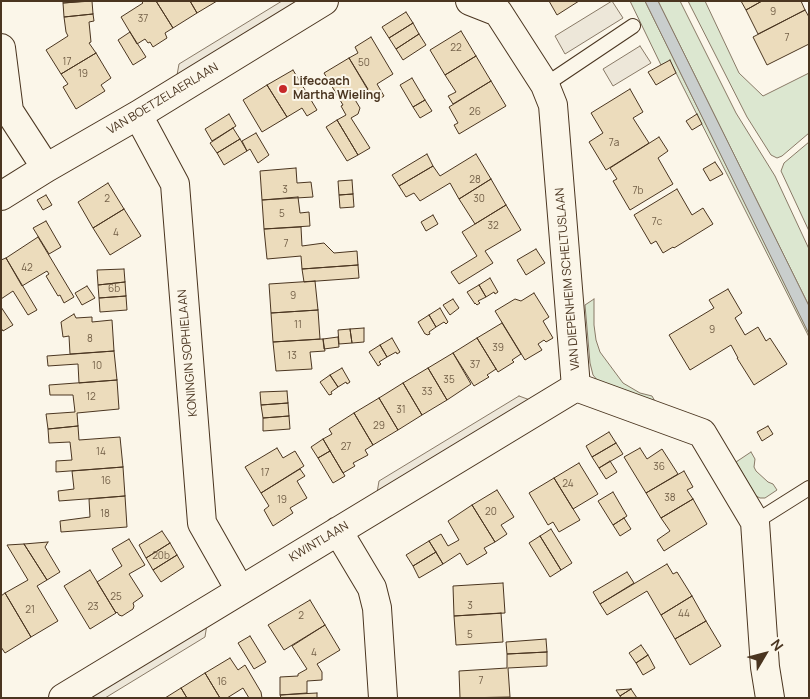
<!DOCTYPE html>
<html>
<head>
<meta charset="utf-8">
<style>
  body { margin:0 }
  #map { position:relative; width:810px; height:699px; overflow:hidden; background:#fbf6e9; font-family:Manrope,sans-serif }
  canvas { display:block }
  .frame { position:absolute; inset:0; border:2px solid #4a3520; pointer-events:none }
  .north { position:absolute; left:740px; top:629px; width:50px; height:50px; -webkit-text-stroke:4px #fbf6e9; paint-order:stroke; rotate:53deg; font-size:14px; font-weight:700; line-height:20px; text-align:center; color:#4a3520 }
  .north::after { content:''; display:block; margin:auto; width:18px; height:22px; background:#4a3520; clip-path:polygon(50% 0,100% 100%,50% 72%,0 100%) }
</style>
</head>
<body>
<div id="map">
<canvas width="810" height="699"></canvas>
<div class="frame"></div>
<div class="north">N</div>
</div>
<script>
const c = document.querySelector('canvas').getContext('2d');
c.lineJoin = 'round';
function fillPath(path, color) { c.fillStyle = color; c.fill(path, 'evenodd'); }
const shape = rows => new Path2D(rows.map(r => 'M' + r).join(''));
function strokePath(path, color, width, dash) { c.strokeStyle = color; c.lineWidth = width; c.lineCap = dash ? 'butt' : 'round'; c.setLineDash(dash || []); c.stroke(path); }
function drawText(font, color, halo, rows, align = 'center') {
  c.font = font + ' Manrope,sans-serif'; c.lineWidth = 4; c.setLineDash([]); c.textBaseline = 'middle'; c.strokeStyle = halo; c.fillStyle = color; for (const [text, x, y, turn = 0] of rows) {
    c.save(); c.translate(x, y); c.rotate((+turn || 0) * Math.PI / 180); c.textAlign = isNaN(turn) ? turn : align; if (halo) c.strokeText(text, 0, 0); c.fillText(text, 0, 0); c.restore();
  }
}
const green = shape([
  [630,1,645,1,809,333,809,337,670,61,661,65,630,1],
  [658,1,680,1,736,113,775,176,809,249,809,306,658,1],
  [688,1,705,1,739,73,763,96,809,73,809,133,782,156,777,158,771,155,747,117,688,1],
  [809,142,809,231,781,171,784,163,809,142],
  [594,299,594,325,596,340,600,352,623,383,640,393,652,396,656,403,598,381,593,375,590,363,585,305,594,299],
  [751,452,755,459,754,467,756,471,768,482,773,484,777,490,765,498,760,498,756,496,736,462,751,452]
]);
fillPath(green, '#dce7d0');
strokePath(green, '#887966', 1);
const parking = shape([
  [282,1,298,1,177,75,179,64,282,1],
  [612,1,623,18,565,54,555,36,612,1],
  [640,46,651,63,613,86,603,69,640,46],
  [519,396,530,400,377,493,379,481,519,396],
  [207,624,205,637,105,698,86,698,207,624]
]);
fillPath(parking, '#ede7d9');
strokePath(parking, '#887966', 1);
const water = shape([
  [645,1,658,1,809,306,809,334,645,1]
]);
fillPath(water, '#c9cecd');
strokePath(water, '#887966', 1);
const building = shape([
  [63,1,87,1,63,3,63,1],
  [92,1,93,14,64,17,63,3,92,1],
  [141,1,156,1,173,28,165,33,167,38,153,47,150,42,148,43,145,39,137,44,121,17,143,3,141,1],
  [156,1,190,1,197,13,173,28,156,1],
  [190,1,217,1,197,13,190,1],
  [549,1,579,1,557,15,549,1],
  [741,1,762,1,746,10,741,1],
  [762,1,801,1,805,10,758,34,746,10,762,1],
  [805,10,809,17,809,44,767,65,753,37,805,10],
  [406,12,413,23,389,38,382,27,406,12],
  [93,14,94,21,89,22,91,42,89,43,96,53,61,74,46,50,68,36,66,32,64,17,93,14],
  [413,23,419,34,396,49,389,38,413,23],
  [461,31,476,56,445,75,430,50,461,31],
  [130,32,146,57,133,65,118,40,130,32],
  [419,34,426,45,403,60,396,49,419,34],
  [371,37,393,74,377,84,384,96,375,102,349,58,358,53,355,47,371,37],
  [96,53,111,78,101,85,105,91,76,109,63,87,68,84,61,74,96,53],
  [476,56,491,81,453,104,448,96,456,92,445,75,476,56],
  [349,58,368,89,354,98,360,108,358,114,351,118,370,148,358,155,337,120,346,115,341,106,343,105,324,73,349,58],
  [670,60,676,73,656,85,648,72,670,60],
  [293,70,317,110,307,116,302,108,287,117,267,85,293,70],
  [412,78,425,100,413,107,400,85,412,78],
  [491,81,506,106,459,134,454,125,458,123,449,107,491,81],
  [267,85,287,117,262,132,243,100,267,85],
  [630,89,643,112,633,118,649,143,606,170,589,142,603,133,591,113,630,89],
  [425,100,432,111,420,118,413,107,425,100],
  [229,114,236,126,212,141,205,129,229,114],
  [697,114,702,124,692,130,686,121,697,114],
  [337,120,358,155,347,161,326,127,337,120],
  [233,128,240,139,217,153,210,143,233,128],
  [256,133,269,155,258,163,250,149,247,151,242,141,256,133],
  [659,137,668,151,658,158,673,184,630,210,613,181,617,179,610,168,659,137],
  [240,139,247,151,224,165,217,153,240,139],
  [427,154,433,166,399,186,392,175,427,154],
  [476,154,491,179,459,199,450,183,420,201,414,193,406,197,399,186,433,166,440,176,476,154],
  [715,162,723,174,710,181,703,169,715,162],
  [296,168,297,183,311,182,313,197,262,200,260,171,296,168],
  [491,179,506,205,475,224,459,199,491,179],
  [352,180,353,194,339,195,338,181,352,180],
  [108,183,124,209,93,228,78,202,108,183],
  [677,189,692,215,703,208,713,224,674,248,673,247,663,253,656,241,651,244,634,215,677,189],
  [353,194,354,207,340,208,339,195,353,194],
  [46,195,52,205,43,210,37,200,46,195],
  [298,197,300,213,309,212,310,226,264,229,262,200,298,197],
  [506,205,521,230,485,251,493,263,459,284,451,272,477,256,462,232,506,205],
  [124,209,141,236,110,255,93,228,124,209],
  [433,215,438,224,426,231,421,222,433,215],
  [46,221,61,247,49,254,33,228,46,221],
  [301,227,302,246,324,243,334,253,357,251,358,265,302,269,301,256,267,259,264,229,301,227],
  [38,237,74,297,64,303,60,295,58,296,46,276,49,274,47,271,22,286,6,258,38,237],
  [536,249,545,263,526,275,517,260,536,249],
  [6,258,37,310,28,315,13,291,1,299,1,260,6,258],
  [358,265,359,278,304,282,302,269,358,265],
  [124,269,125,282,98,285,97,270,124,269],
  [490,278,498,292,495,294,494,292,486,297,479,285,490,278],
  [315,281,318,310,271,313,269,284,315,281],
  [125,282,126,296,99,298,98,285,125,282],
  [479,285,486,297,478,301,480,303,477,305,475,303,475,304,467,292,479,285],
  [87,286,95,298,82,305,75,293,87,286],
  [728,289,742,313,735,318,745,335,758,327,766,341,770,338,787,364,754,385,737,358,738,358,731,345,690,370,669,335,714,308,709,300,728,289],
  [534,293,549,317,543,321,553,338,546,342,544,340,538,344,542,350,525,360,495,311,515,299,521,301,534,293],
  [126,296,127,310,100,312,99,298,126,296],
  [453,299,459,308,450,315,443,305,453,299],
  [1,307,13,325,3,331,1,328,1,307],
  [440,308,448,322,446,324,444,322,436,327,429,315,440,308],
  [318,310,320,339,273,342,271,313,318,310],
  [74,314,76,318,92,317,92,322,112,320,114,351,70,354,69,336,63,337,61,322,74,314],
  [429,315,436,327,429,332,430,334,427,335,426,334,425,334,418,322,429,315],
  [502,323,521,354,512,360,514,362,498,372,477,338,502,323],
  [364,328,364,342,352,343,350,329,364,328],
  [350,329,352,343,339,344,338,330,350,329],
  [338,337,339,347,324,349,323,339,338,337],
  [392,338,400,352,397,354,396,352,387,357,380,345,392,338],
  [477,338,496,369,487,375,489,377,474,386,453,353,477,338],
  [323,339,325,351,310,352,312,369,276,371,273,342,323,339],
  [380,345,387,357,379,362,381,364,378,366,369,352,380,345],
  [114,351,117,380,79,383,78,364,48,366,47,356,114,351],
  [453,353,471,384,447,400,428,368,453,353],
  [342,368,350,382,347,384,346,382,338,387,330,375,342,368],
  [428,368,447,400,422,415,403,383,428,368],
  [330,375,338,387,331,392,332,394,329,395,320,382,330,375],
  [117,380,119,409,77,413,78,426,48,429,46,414,75,412,73,395,50,395,49,385,117,380],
  [403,383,422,415,398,430,379,398,403,383],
  [287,391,288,403,261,405,260,392,287,391],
  [379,398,398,430,373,445,354,413,379,398],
  [288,403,289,416,263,418,261,405,288,403],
  [354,413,373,445,365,450,368,455,353,463,355,466,343,473,323,439,332,434,329,429,354,413],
  [289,416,290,429,263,431,263,418,289,416],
  [78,426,79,440,120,437,123,467,56,472,56,461,72,460,70,442,49,443,48,429,78,426],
  [768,426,773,434,762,441,757,432,768,426],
  [609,432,616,443,592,457,586,446,609,432],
  [323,439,330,451,318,458,311,447,323,439],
  [616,443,623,454,599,468,592,457,616,443],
  [277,448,283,458,295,451,304,466,261,493,245,467,277,448],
  [640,448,647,459,662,449,678,474,646,493,624,457,640,448],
  [330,451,345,476,333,483,318,458,330,451],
  [610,461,617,472,606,479,599,468,610,461],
  [579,463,598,494,573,509,554,478,579,463],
  [123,467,125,496,59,501,58,491,74,489,72,471,123,467],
  [300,469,305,476,297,481,307,498,290,508,293,513,273,526,264,510,269,506,261,493,300,469],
  [684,471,693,487,687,490,693,499,661,518,646,493,684,471],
  [554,478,580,520,559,532,553,522,548,525,529,493,554,478],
  [497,490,514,517,501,525,507,534,495,542,472,505,497,490],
  [613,492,627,516,613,525,598,501,613,492],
  [125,496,127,527,61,532,60,521,90,517,89,499,125,496],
  [693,499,707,524,664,551,657,540,670,531,661,518,693,499],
  [472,505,495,542,484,548,487,553,467,565,460,553,443,564,429,541,441,534,448,546,459,540,448,521,472,505],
  [624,518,631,529,620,536,613,525,624,518],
  [551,529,572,563,561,570,540,536,551,529],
  [162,531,170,543,146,558,139,545,162,531],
  [540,536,561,570,550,577,529,543,540,536],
  [129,539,145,565,129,574,143,596,133,603,134,606,133,609,122,616,119,615,117,612,116,613,97,582,122,566,112,549,129,539],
  [429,541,436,552,413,566,406,555,429,541],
  [48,542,45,547,60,572,47,580,24,544,48,542],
  [170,543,177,555,153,570,146,558,170,543],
  [24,544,47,580,37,586,58,621,31,637,5,593,28,580,7,545,24,544],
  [436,552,443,564,419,578,413,566,436,552],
  [177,555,184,567,161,582,153,570,177,555],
  [667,564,673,574,677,572,692,596,661,615,647,591,607,615,600,604,667,564],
  [90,570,116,613,90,629,64,586,90,570],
  [627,572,634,583,600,604,593,592,627,572],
  [503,583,505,613,454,616,453,586,503,583],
  [5,593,31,637,5,653,1,647,1,596,5,593],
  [692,596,706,621,675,639,661,615,692,596],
  [310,600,325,625,284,650,268,625,310,600],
  [501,613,503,642,456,645,454,616,501,613],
  [706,621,721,646,690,665,675,639,706,621],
  [325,625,340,650,317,664,322,672,322,680,307,681,307,693,280,695,280,677,298,676,298,674,307,669,292,646,325,625],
  [250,636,266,662,254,669,238,643,250,636],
  [546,639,547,652,507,654,506,642,546,639],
  [641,645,648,655,636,663,629,653,641,645],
  [547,652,547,666,508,668,510,697,460,698,459,671,507,668,507,654,547,652],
  [648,655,655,668,643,675,636,663,648,655],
  [230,658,238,670,245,665,261,692,262,698,249,698,243,688,227,698,220,698,205,673,230,658],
  [205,673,220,698,187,698,181,688,205,673],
  [181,688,187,698,165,698,181,688],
  [631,689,620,696,616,690,631,689],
  [631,689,637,698,621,698,620,696,631,689],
  [317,693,317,698,281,698,280,695,317,693]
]);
fillPath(building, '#ecdcbc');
strokePath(building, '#4a3520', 1);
const service = shape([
  [545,85,633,26],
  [755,522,809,488]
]);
const minor = shape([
  [470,1,498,12,545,85,553,105,576,387,702,433,755,522,765,667,770,698],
  [1,48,9,111,46,168],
  [138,115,175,184,202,523,240,590],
  [1,196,46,168,138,115,324,1],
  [338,531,372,588,377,608,383,698],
  [63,698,576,387]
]);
strokePath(service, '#4a3520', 16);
strokePath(minor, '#4a3520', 30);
strokePath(service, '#fbf6e9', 14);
strokePath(minor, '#fbf6e9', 28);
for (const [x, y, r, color] of [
  [283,89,5,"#c62828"]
]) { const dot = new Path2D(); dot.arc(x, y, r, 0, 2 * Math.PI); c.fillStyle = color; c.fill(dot); strokePath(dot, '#fbf6e9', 2); }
drawText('10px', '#725f47', null, [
  ["9",773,12],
  ["37",143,19],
  ["7",787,38],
  ["22",456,48],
  ["17",67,62],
  ["50",364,63],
  ["19",83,74],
  ["26",475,112],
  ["7a",614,143],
  ["28",475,180],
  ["3",285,190],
  ["7b",638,191],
  ["2",107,199],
  ["30",479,199],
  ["5",282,214],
  ["7c",657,222],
  ["32",493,226],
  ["4",116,233],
  ["7",286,244],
  ["42",27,268],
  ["6b",114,289],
  ["9",293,296],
  ["11",298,325],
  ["9",712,330],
  ["8",90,339],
  ["39",498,348],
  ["13",292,356],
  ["37",475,365],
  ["10",97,366],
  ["35",449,380],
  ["33",427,392],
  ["12",91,397],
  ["31",401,410],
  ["29",379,426],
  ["27",346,447],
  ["14",101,452],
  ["36",659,467],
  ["17",265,473],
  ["16",106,481],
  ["24",568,484],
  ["38",670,498],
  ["19",282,500],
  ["20",491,512],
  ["18",105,514],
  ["20b",161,556],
  ["25",116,597],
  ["3",470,606],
  ["23",93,607],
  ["21",30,610],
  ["44",684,614],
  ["2",301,616],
  ["5",470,635],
  ["4",314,653],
  ["7",481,681],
  ["16",222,682]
]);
drawText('bold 12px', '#4a3520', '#fbf6e9', [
  ["Lifecoach",293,82],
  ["Martha Wieling",293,96]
], 'left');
drawText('12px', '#4a3520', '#fbf6e9', [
  ["VAN BOETZELAERLAAN",163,99,-31],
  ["VAN DIEPENHEIM SCHELTUSLAAN",568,279,-95],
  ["KONINGIN SOPHIELAAN",188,353,-95],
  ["KWINTLAAN",319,542,-31]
]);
</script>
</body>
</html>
